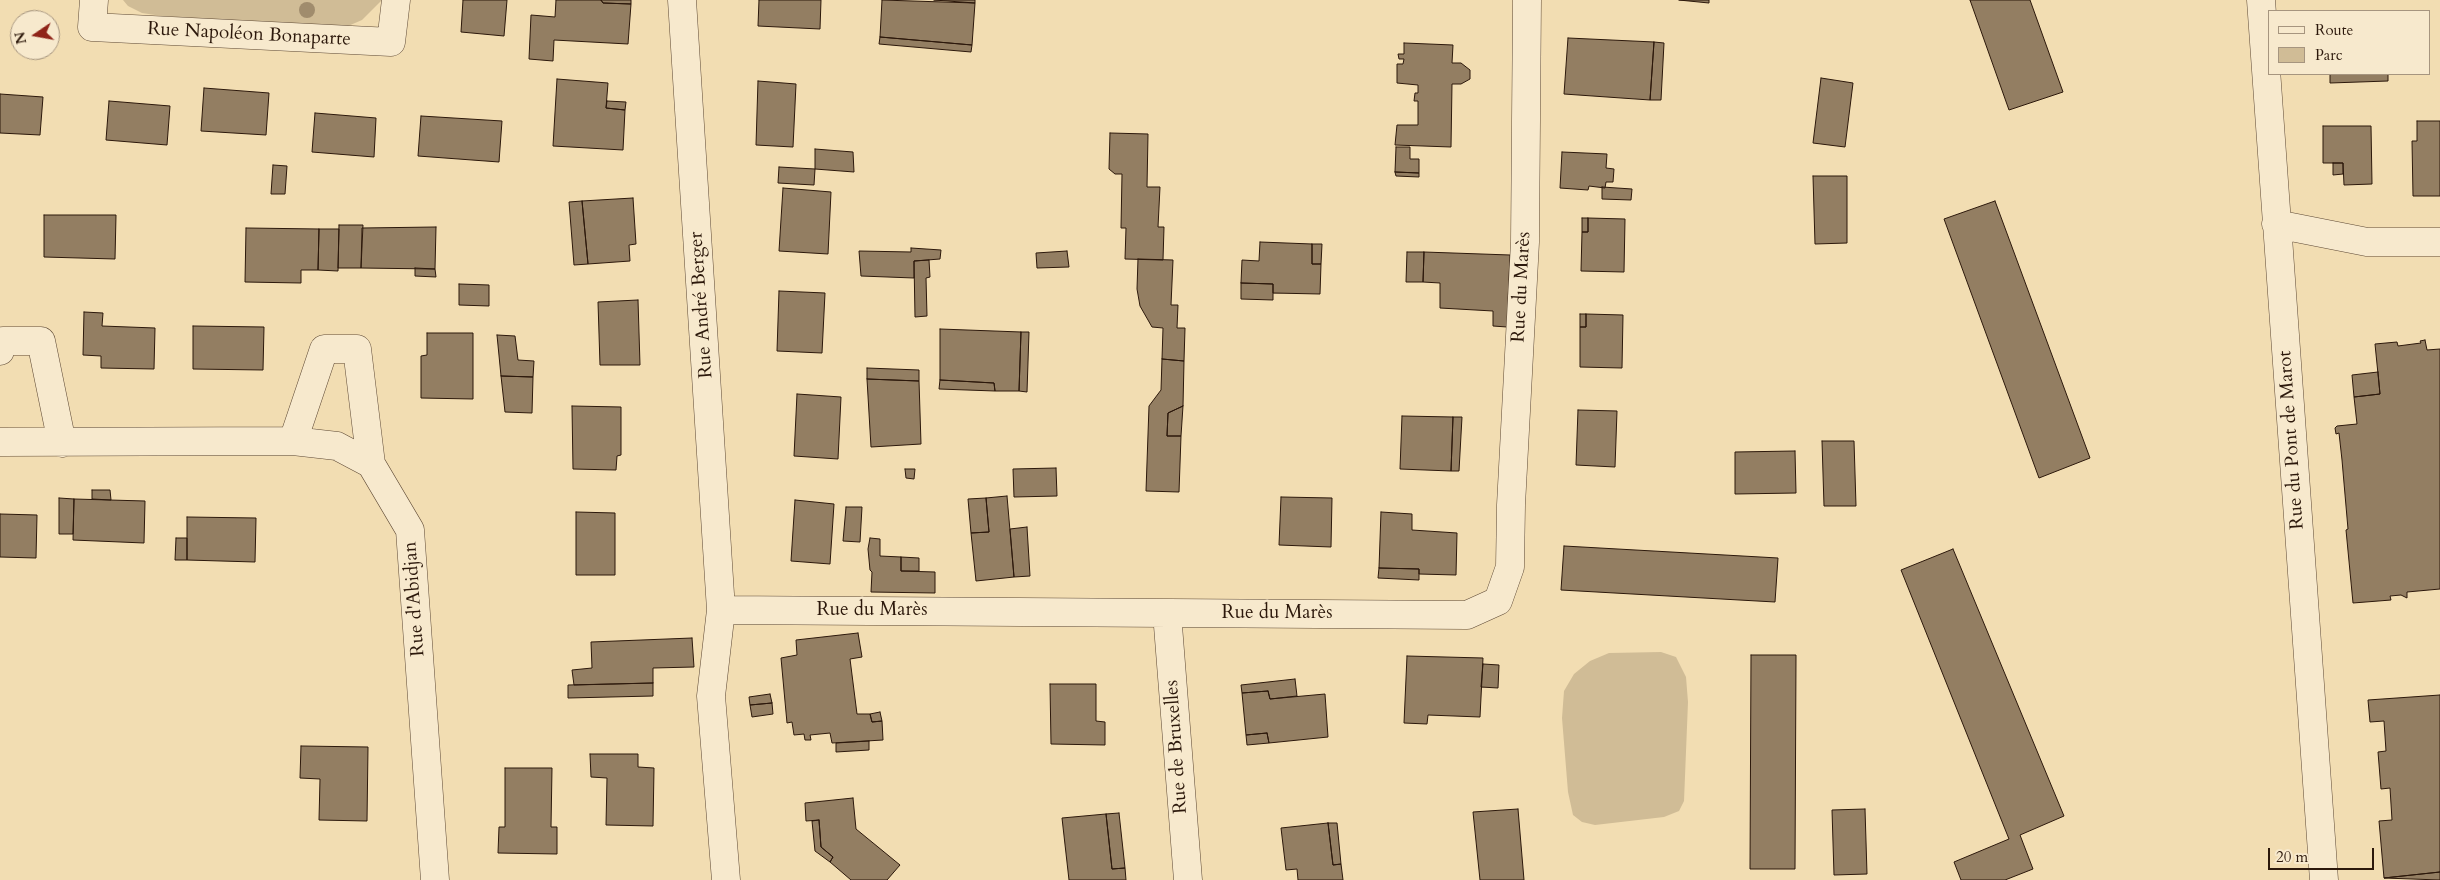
<!DOCTYPE html>
<html>
<head>
<meta charset="utf-8">
<style>
  body { margin:0 }
  #map { position:relative; width:2440px; height:880px; overflow:hidden; background:#f2ddb2; font-family:Cardo,serif }
  canvas { display:block }
  .legend { position:absolute; left:2268px; top:10px; width:162px; height:65px; box-sizing:border-box; background:#f7e9cd; border:1px solid #a6957f; margin:0; padding:6px 9px; list-style:none; font-size:15px; color:#2c180b }
  .legend li { display:flex; align-items:center; gap:10px; height:25px }
  .legend b { width:25px; border:1px solid #a6957f }
  .north { position:absolute; left:10px; top:10px; width:50px; height:50px; box-sizing:border-box; background:#f7e9cd; border:1px solid #a6957f; border-radius:50%; rotate:258deg; font-size:14px; font-weight:700; line-height:20px; text-align:center; color:#2c180b }
  .north::after { content:''; display:block; margin:auto; width:18px; height:22px; background:#8f2418; clip-path:polygon(50% 0,100% 100%,50% 72%,0 100%) }
  .scale { position:absolute; left:2268px; top:848px; width:106px; height:22px; box-sizing:border-box; border:2px solid #2c180b; border-top:0; padding-left:6px; font-size:15px; line-height:18px; white-space:nowrap; color:#2c180b; -webkit-text-stroke:4px #f7e9cd; paint-order:stroke }
</style>
</head>
<body>
<div id="map">
<canvas width="2440" height="880"></canvas>
<ul class="legend">
<li><b style="height:6px;background:#f7e9cd"></b>Route</li>
<li><b style="height:14px;background:#d0bc96"></b>Parc</li>
</ul>
<div class="north">N</div>
<div class="scale">20 m</div>
</div>
<script>
const c = document.querySelector('canvas').getContext('2d');
c.lineJoin = 'round';
function fillPath(path, color) { c.fillStyle = color; c.fill(path, 'evenodd'); }
const shape = rows => new Path2D(rows.map(r => 'M' + r).join(''));
function strokePath(path, color, width, dash) { c.strokeStyle = color; c.lineWidth = width; c.lineCap = dash ? 'butt' : 'round'; c.setLineDash(dash || []); c.stroke(path); }
function drawText(font, color, halo, rows, align = 'center') {
  c.font = font + ' Cardo,serif'; c.lineWidth = 4.5; c.setLineDash([]); c.textBaseline = 'middle'; c.strokeStyle = halo; c.fillStyle = color; for (const [text, x, y, turn = 0] of rows) {
    c.save(); c.translate(x, y); c.rotate((+turn || 0) * Math.PI / 180); c.textAlign = isNaN(turn) ? turn : align; if (halo) c.strokeText(text, 0, 0); c.fillText(text, 0, 0); c.restore();
  }
}
fillPath(shape([
  [123,0,382,0,362,20,348,26,329,27,162,16,142,13,128,6],
  [1661,652,1676,657,1686,677,1688,702,1684,801,1679,811,1664,817,1595,825,1582,822,1573,815,1568,792,1562,718,1564,691,1574,674,1590,661,1609,653]
]), '#d0bc96');
const building = shape([
  [463,0,507,0,504,36,461,32,463,0],
  [556,0,601,0,603,3,631,4,628,44,554,40,553,61,529,59,531,15,555,17,556,0],
  [601,0,631,0,631,4,603,3,601,0],
  [759,0,821,0,820,29,758,26,759,0],
  [882,0,975,3,972,45,880,37,882,0],
  [934,0,975,0,975,3,934,0],
  [1679,0,1709,0,1709,3,1679,0],
  [1970,0,2030,0,2063,92,2009,110,1970,0],
  [880,37,972,45,971,52,879,44,880,37],
  [1568,38,1654,42,1650,100,1564,94,1568,38],
  [1654,42,1664,43,1661,100,1650,100,1654,42],
  [1404,43,1453,45,1452,63,1461,63,1470,70,1470,79,1461,84,1452,84,1451,147,1395,145,1397,125,1418,125,1418,101,1414,101,1415,93,1418,93,1418,85,1397,83,1397,64,1403,64,1404,59,1399,59,1398,54,1404,54,1404,43],
  [2330,74,2388,74,2388,81,2330,83,2330,74],
  [1821,78,1853,83,1845,147,1813,143,1821,78],
  [557,79,608,83,606,108,625,110,623,150,553,146,557,79],
  [758,81,796,84,793,147,756,145,758,81],
  [204,88,269,93,266,135,201,131,204,88],
  [0,94,43,97,40,135,0,133,0,94],
  [109,101,170,106,167,145,106,140,109,101],
  [607,101,626,102,625,110,606,108,607,101],
  [315,113,376,118,374,157,312,152,315,113],
  [421,116,502,121,499,162,418,156,421,116],
  [2417,121,2440,121,2440,196,2413,196,2412,141,2417,141,2417,121],
  [2323,126,2371,126,2372,184,2344,185,2343,163,2323,163,2323,126],
  [1110,133,1148,134,1147,187,1160,187,1158,227,1164,227,1163,260,1125,259,1126,228,1121,228,1122,174,1115,174,1109,169,1110,133],
  [1396,147,1410,147,1410,159,1419,159,1419,173,1395,172,1396,147],
  [815,149,853,152,854,172,815,169,815,149],
  [1562,152,1607,154,1606,168,1614,169,1613,182,1606,182,1605,188,1589,186,1588,190,1560,188,1562,152],
  [2333,163,2343,163,2343,174,2333,175,2333,163],
  [273,165,287,166,285,194,271,194,273,165],
  [779,167,815,169,814,185,778,183,779,167],
  [1395,172,1419,173,1419,177,1396,176,1395,172],
  [1813,176,1847,176,1847,243,1815,244,1813,176],
  [1602,187,1632,189,1631,200,1602,199,1602,187],
  [783,188,831,192,828,254,779,251,783,188],
  [633,198,636,244,629,245,630,261,588,264,582,201,633,198],
  [582,201,588,264,574,265,569,202,582,201],
  [1995,201,2090,458,2039,478,1944,219,1995,201],
  [44,215,116,215,115,259,44,257,44,215],
  [1582,218,1588,218,1588,232,1582,232,1582,218],
  [1588,218,1625,219,1624,272,1581,271,1582,232,1588,232,1588,218],
  [339,225,363,225,361,268,338,268,339,225],
  [436,227,435,269,361,268,362,228,436,227],
  [246,228,319,229,318,270,301,270,301,283,245,282,246,228],
  [319,229,339,229,338,271,318,270,319,229],
  [1260,242,1312,244,1312,264,1321,264,1320,294,1273,293,1273,284,1241,283,1242,260,1259,261,1260,242],
  [1312,244,1322,244,1321,264,1312,264,1312,244],
  [911,248,941,250,940,259,914,261,914,278,861,276,859,251,911,252,911,248],
  [1067,251,1069,267,1037,268,1036,253,1067,251],
  [1407,252,1424,252,1423,282,1406,282,1407,252],
  [1424,252,1510,255,1507,327,1493,326,1493,311,1440,308,1440,283,1423,282,1424,252],
  [1138,259,1173,260,1171,305,1178,305,1177,328,1185,328,1184,361,1162,359,1163,328,1152,327,1140,306,1137,289,1138,259],
  [929,260,930,277,926,278,927,316,915,317,914,261,929,260],
  [415,268,435,269,436,277,415,276,415,268],
  [1241,283,1273,284,1273,300,1241,299,1241,283],
  [459,284,489,285,489,306,459,305,459,284],
  [779,291,825,293,822,353,777,351,779,291],
  [638,300,640,365,600,365,598,302,638,300],
  [84,312,103,313,102,326,155,328,154,369,101,368,101,356,83,355,84,312],
  [1580,314,1586,314,1586,327,1580,327,1580,314],
  [1586,314,1623,315,1622,368,1580,367,1580,327,1586,327,1586,314],
  [193,326,264,327,263,370,193,369,193,326],
  [940,329,1021,332,1019,391,995,391,994,383,940,380,940,329],
  [1021,332,1029,332,1027,392,1019,391,1021,332],
  [427,333,473,333,473,399,421,398,421,356,427,355,427,333],
  [497,335,515,336,518,360,534,361,533,377,501,376,497,335],
  [2425,340,2427,350,2440,349,2440,589,2407,592,2407,598,2401,595,2390,596,2391,600,2353,603,2346,530,2348,529,2342,460,2339,433,2336,434,2335,428,2337,426,2357,424,2354,397,2380,394,2375,344,2397,342,2398,346,2421,343,2420,341,2425,340],
  [1162,359,1184,361,1183,406,1168,413,1167,436,1181,436,1179,492,1146,491,1149,406,1161,390,1162,359],
  [867,368,919,370,919,381,867,379,867,368],
  [2378,372,2380,394,2354,397,2352,375,2378,372],
  [501,376,533,377,532,413,505,412,501,376],
  [867,379,919,381,921,444,871,447,867,379],
  [940,380,994,383,995,391,939,389,940,380],
  [797,394,841,397,838,459,794,456,797,394],
  [572,406,621,407,621,455,617,456,616,470,573,469,572,406],
  [1183,406,1181,436,1167,436,1168,413,1183,406],
  [1578,410,1617,411,1615,467,1576,465,1578,410],
  [1402,416,1453,417,1451,471,1400,469,1402,416],
  [1453,417,1462,417,1459,471,1451,471,1453,417],
  [1822,441,1854,441,1856,506,1824,506,1822,441],
  [1795,451,1796,493,1735,494,1735,452,1795,451],
  [1056,468,1057,496,1014,497,1013,469,1056,468],
  [905,469,915,469,914,479,906,478,905,469],
  [92,490,110,490,111,500,92,499,92,490],
  [1007,496,1014,577,976,581,971,533,989,532,986,498,1007,496],
  [1281,497,1332,498,1331,547,1279,545,1281,497],
  [59,498,74,499,73,534,59,534,59,498],
  [986,498,989,532,971,533,968,499,986,498],
  [74,499,145,501,144,543,73,540,74,499],
  [795,500,834,504,830,564,791,561,795,500],
  [846,507,862,507,860,542,843,541,846,507],
  [576,512,615,513,615,575,576,575,576,512],
  [1381,512,1412,514,1412,530,1457,533,1456,575,1419,574,1419,569,1379,568,1381,512],
  [0,514,37,515,36,558,0,557,0,514],
  [187,517,256,518,255,562,187,560,187,517],
  [1027,527,1030,576,1014,577,1010,529,1027,527],
  [176,538,187,538,187,560,175,560,176,538],
  [870,538,880,539,880,556,901,557,901,571,935,572,935,593,871,592,872,572,870,570,868,549,870,538],
  [1564,546,1778,558,1775,602,1561,590,1564,546],
  [1953,549,2064,816,2020,835,2033,869,2005,880,1961,880,1954,862,2009,839,1901,570,1953,549],
  [901,557,919,558,919,571,901,571,901,557],
  [1379,568,1419,569,1419,580,1378,578,1379,568],
  [858,633,862,657,850,659,857,714,870,714,872,722,882,721,883,740,832,743,830,733,810,735,811,740,805,740,804,734,794,735,792,722,787,723,781,658,797,655,796,640,858,633],
  [692,638,694,667,653,668,653,683,574,685,572,670,592,668,591,642,692,638],
  [1751,655,1796,655,1795,869,1750,869,1751,655],
  [1407,656,1483,658,1480,717,1428,715,1427,724,1404,723,1407,656],
  [1483,664,1499,665,1498,688,1481,687,1483,664],
  [1295,679,1297,696,1270,699,1268,691,1242,693,1241,685,1295,679],
  [653,683,653,696,568,698,568,685,653,683],
  [1050,684,1096,684,1096,721,1105,722,1105,745,1051,744,1050,684],
  [1268,691,1270,699,1325,694,1328,737,1269,743,1267,733,1246,735,1242,693,1268,691],
  [770,694,772,703,750,705,749,697,770,694],
  [2440,695,2440,872,2384,878,2379,821,2392,820,2390,788,2381,789,2378,752,2386,751,2384,721,2370,722,2368,700,2440,695],
  [772,703,773,714,752,717,750,705,772,703],
  [880,712,882,721,872,722,870,714,880,712],
  [1267,733,1269,743,1247,745,1246,735,1267,733],
  [869,741,869,750,836,752,836,743,869,741],
  [301,746,368,747,367,821,319,820,320,779,300,778,301,746],
  [590,754,638,754,638,767,654,768,653,826,606,825,607,778,591,777,590,754],
  [505,768,552,768,551,827,557,827,557,854,498,853,499,827,505,827,505,768],
  [853,798,856,829,900,865,887,880,851,880,830,862,833,857,821,847,819,820,806,821,805,803,853,798],
  [1518,809,1524,880,1480,880,1473,812,1518,809],
  [1865,809,1867,874,1834,875,1832,810,1865,809],
  [1119,813,1125,868,1112,869,1106,814,1119,813],
  [1106,814,1112,869,1125,868,1126,880,1069,880,1062,818,1106,814],
  [819,820,821,847,833,857,830,862,815,851,812,821,819,820],
  [1328,823,1337,823,1341,864,1333,865,1328,823],
  [1328,823,1333,865,1341,864,1343,880,1298,880,1297,869,1286,870,1281,828,1328,823],
  [2440,872,2440,880,2384,878,2440,872]
]);
fillPath(building, '#937e62');
strokePath(building, '#2c180b', 1);
const street = shape([
  [94,0,92,27,391,42,396,0],
  [682,0,721,610],
  [2261,0,2324,880],
  [2276,224,2367,242,2440,242],
  [0,351,3,341,41,341,62,443],
  [293,441,324,349,357,349,371,464],
  [0,442,293,441,337,446,371,464,410,530,435,880],
  [1167,613,1188,880],
  [726,880,711,696,721,610,1467,615,1498,601,1510,567,1511,505,1525,242,1527,0]
]);
strokePath(street, '#5e4935', 29);
strokePath(street, '#f7e9cd', 28);
c.fillStyle = '#a08c6d';
for (const [x, y] of [
  [307,10]
]) { c.beginPath(); c.arc(x, y, 8, 0, 2 * Math.PI); c.fill(); }
drawText('19px', '#2c180b', '#f7e9cd', [
  ["Rue Napoléon Bonaparte",249,35,3],
  ["Rue du Marès",1522,287,-87],
  ["Rue André Berger",702,305,-94],
  ["Rue du Pont de Marot",2292,440,-94],
  ["Rue d'Abidjan",415,599,-94],
  ["Rue du Marès",872,611],
  ["Rue du Marès",1277,614],
  ["Rue de Bruxelles",1177,747,-94]
]);
</script>
</body>
</html>
